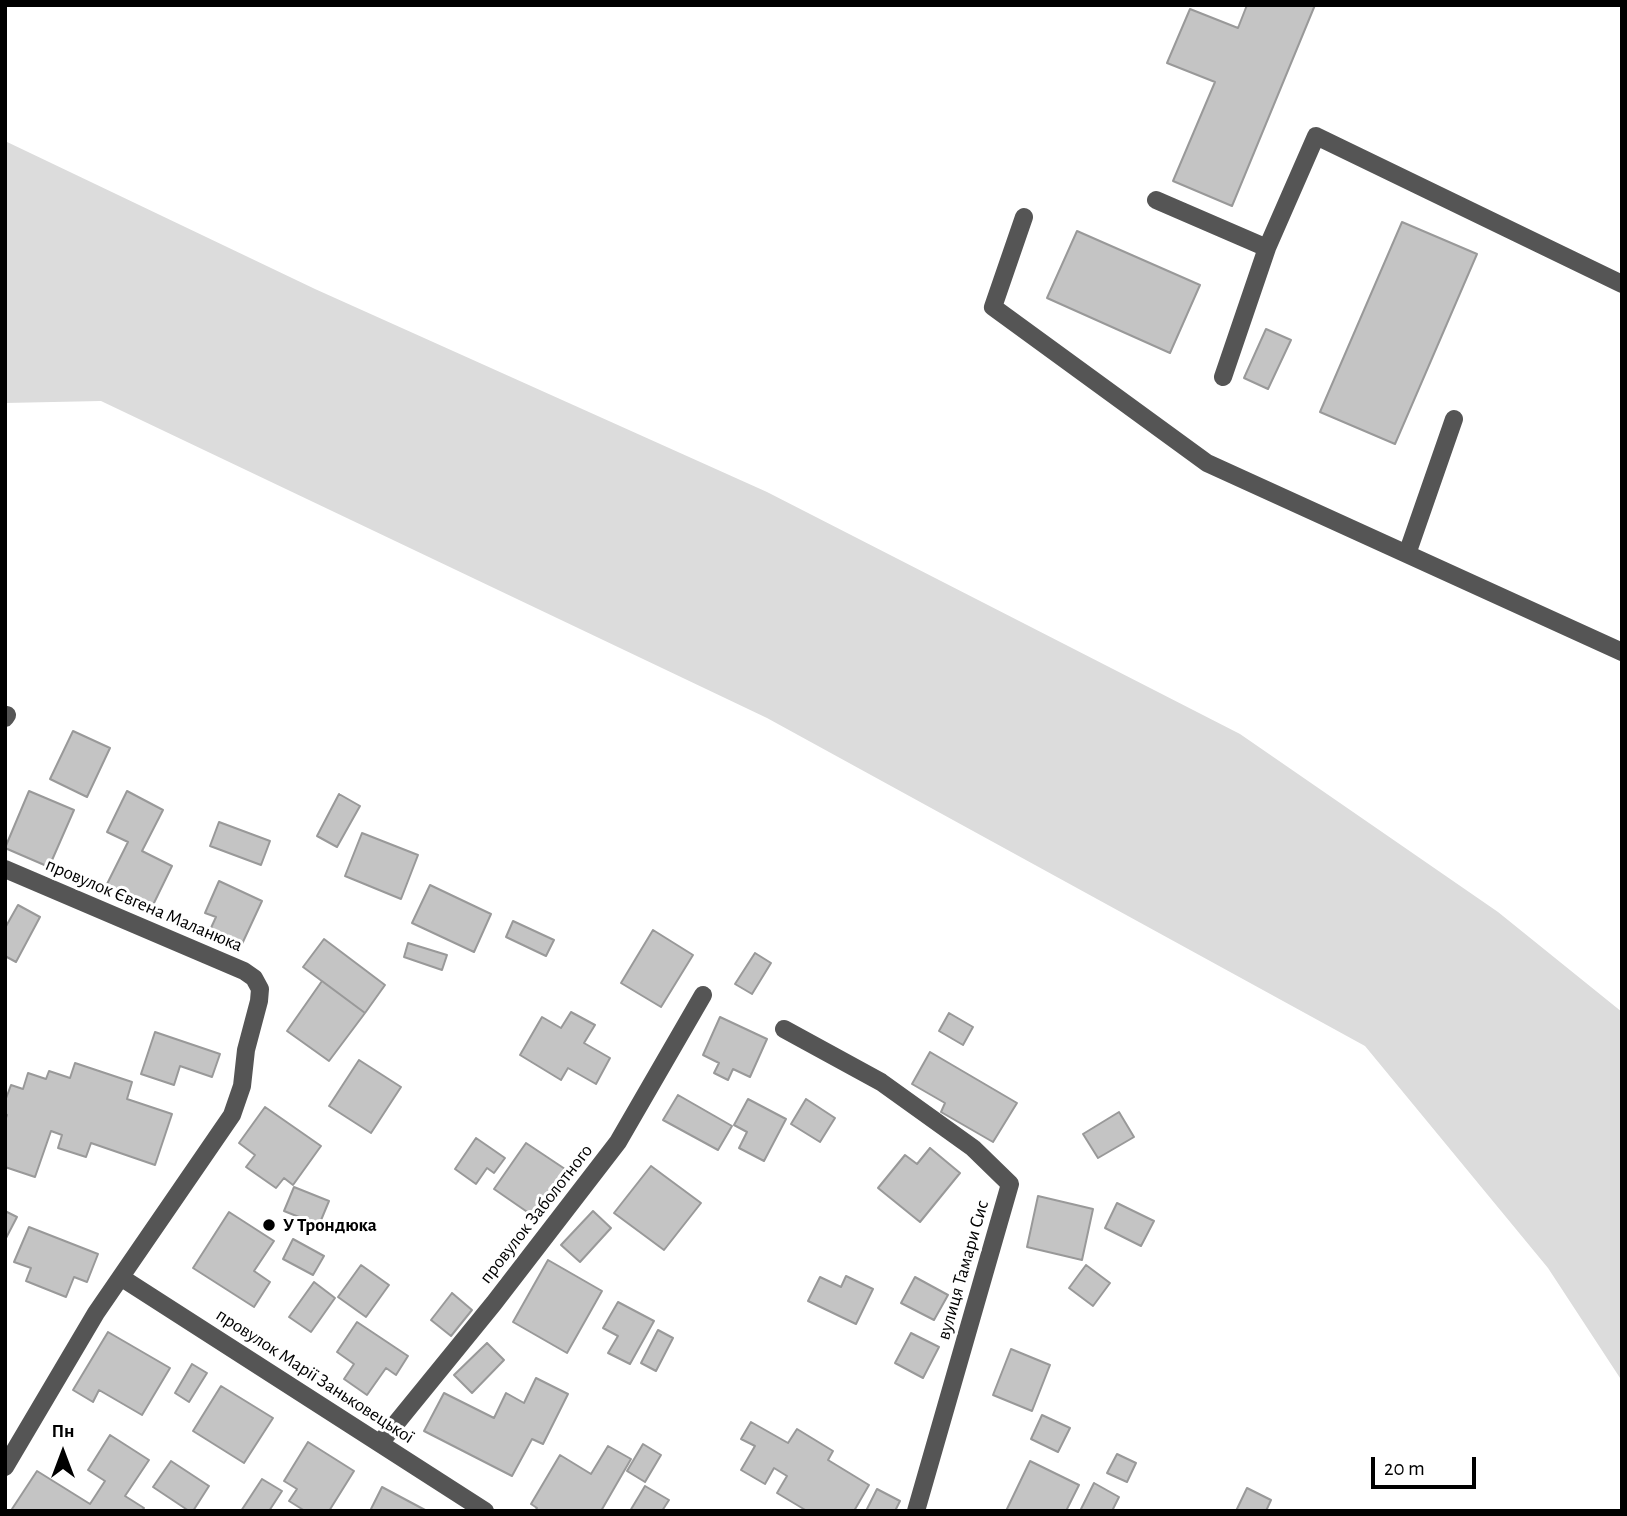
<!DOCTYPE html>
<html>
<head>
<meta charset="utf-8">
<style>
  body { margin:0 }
  #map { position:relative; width:1627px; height:1516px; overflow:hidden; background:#fff; font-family:"Alegreya Sans",sans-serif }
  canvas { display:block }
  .frame { position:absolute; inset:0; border:7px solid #000; pointer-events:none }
  .north { position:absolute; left:28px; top:1418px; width:70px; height:70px; -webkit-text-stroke:5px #fff; paint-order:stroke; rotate:0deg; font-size:19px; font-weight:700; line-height:28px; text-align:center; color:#000 }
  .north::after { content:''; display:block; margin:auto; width:24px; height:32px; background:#000; clip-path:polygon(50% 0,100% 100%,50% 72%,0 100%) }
  .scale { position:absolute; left:1371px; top:1457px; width:105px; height:32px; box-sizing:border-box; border:4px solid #000; border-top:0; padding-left:9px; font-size:21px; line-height:24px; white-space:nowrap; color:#000; -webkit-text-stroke:5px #fff; paint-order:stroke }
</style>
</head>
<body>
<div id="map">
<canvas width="1627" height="1516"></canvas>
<div class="frame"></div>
<div class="north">Пн</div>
<div class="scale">20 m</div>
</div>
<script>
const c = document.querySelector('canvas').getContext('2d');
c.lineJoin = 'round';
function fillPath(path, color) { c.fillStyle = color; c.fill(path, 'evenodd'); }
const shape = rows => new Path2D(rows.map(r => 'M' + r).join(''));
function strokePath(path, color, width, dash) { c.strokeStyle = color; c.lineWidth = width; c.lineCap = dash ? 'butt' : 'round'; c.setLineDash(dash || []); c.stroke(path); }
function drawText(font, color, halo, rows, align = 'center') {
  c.font = font + ' "Alegreya Sans",sans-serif'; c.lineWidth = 6; c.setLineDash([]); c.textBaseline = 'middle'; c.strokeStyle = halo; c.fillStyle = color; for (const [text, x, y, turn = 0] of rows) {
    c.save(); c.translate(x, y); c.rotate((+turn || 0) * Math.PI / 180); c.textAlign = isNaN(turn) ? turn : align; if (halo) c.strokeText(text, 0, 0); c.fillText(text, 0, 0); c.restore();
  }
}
fillPath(shape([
  [5,141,315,289,767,492,1240,734,1498,912,1622,1012,1622,1381,1548,1268,1365,1046,767,718,101,401,5,403]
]), '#dcdcdc');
const building = shape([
  [1247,5,1315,5,1232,206,1173,181,1215,82,1167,63,1190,9,1238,28,1247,5],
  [1402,222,1477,254,1395,444,1320,412,1402,222],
  [1077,231,1200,285,1170,353,1047,298,1077,231],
  [1266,329,1291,340,1268,389,1244,378,1266,329],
  [73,731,110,748,87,797,50,779,73,731],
  [29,791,74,810,49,867,5,848,29,791],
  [127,791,163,810,142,851,172,866,152,907,107,884,128,842,107,832,127,791],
  [339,794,360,806,337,847,317,836,339,794],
  [219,822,270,841,261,865,210,846,219,822],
  [362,833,418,855,401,899,345,876,362,833],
  [219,881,262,901,242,944,210,930,216,917,205,913,219,881],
  [430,885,491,914,474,952,412,923,430,885],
  [18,905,40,917,16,962,5,956,5,928,18,905],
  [513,921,554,940,546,956,506,937,513,921],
  [653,930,693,955,661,1007,621,983,653,930],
  [324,939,385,985,365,1013,303,967,324,939],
  [408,943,447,955,442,970,404,957,408,943],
  [755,953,771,963,752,994,735,984,755,953],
  [322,981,365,1013,329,1061,287,1031,322,981],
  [571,1012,595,1025,584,1043,610,1058,596,1084,568,1068,561,1080,520,1055,542,1017,561,1028,571,1012],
  [949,1013,973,1027,963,1045,939,1031,949,1013],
  [720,1017,767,1039,750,1077,733,1069,728,1080,714,1073,719,1063,703,1055,720,1017],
  [155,1032,220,1054,212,1077,180,1066,174,1085,141,1074,155,1032],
  [930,1052,1017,1103,993,1142,941,1112,945,1103,912,1084,930,1052],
  [359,1060,401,1087,371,1133,329,1106,359,1060],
  [75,1063,132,1082,127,1099,172,1114,155,1165,91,1143,86,1157,58,1148,62,1135,51,1131,35,1177,5,1167,5,1121,7,1115,5,1114,5,1101,11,1085,23,1089,28,1073,46,1079,49,1071,70,1078,75,1063],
  [678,1095,732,1126,718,1150,663,1120,678,1095],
  [748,1099,786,1119,764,1161,739,1148,747,1132,734,1125,748,1099],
  [806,1099,835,1118,820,1142,791,1124,806,1099],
  [265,1107,321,1146,293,1185,284,1178,276,1188,246,1167,255,1155,239,1143,265,1107],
  [1119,1112,1134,1137,1098,1158,1083,1134,1119,1112],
  [476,1138,505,1158,494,1173,487,1168,476,1184,455,1169,476,1138],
  [526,1143,568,1171,536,1218,494,1189,526,1143],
  [930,1148,960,1173,920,1222,878,1188,905,1155,917,1164,930,1148],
  [651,1166,701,1203,664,1250,614,1213,651,1166],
  [294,1187,329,1201,319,1225,284,1211,294,1187],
  [1038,1196,1093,1209,1082,1260,1027,1247,1038,1196],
  [1117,1203,1154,1221,1141,1246,1105,1228,1117,1203],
  [5,1211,17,1217,5,1240,5,1211],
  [593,1211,611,1228,580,1262,561,1245,593,1211],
  [229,1212,274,1241,254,1271,270,1282,254,1307,193,1268,229,1212],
  [29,1227,98,1254,87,1282,74,1277,66,1297,26,1281,31,1268,14,1262,29,1227],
  [293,1239,324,1256,313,1275,283,1259,293,1239],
  [548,1260,602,1291,567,1353,513,1322,548,1260],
  [361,1265,389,1285,366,1317,338,1297,361,1265],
  [1086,1265,1110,1283,1093,1306,1069,1288,1086,1265],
  [846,1276,873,1289,856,1324,808,1301,820,1277,841,1287,846,1276],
  [915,1277,948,1295,934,1320,901,1303,915,1277],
  [314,1282,335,1298,311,1332,289,1317,314,1282],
  [452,1293,472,1310,451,1336,431,1320,452,1293],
  [618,1302,654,1321,630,1364,608,1353,618,1336,603,1328,618,1302],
  [357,1322,408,1356,396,1375,386,1368,367,1395,344,1379,354,1364,337,1352,357,1322],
  [658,1330,673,1338,656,1371,641,1363,658,1330],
  [108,1332,170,1368,142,1415,99,1390,93,1402,73,1390,108,1332],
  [911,1333,939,1347,923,1378,895,1363,911,1333],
  [487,1343,504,1360,472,1393,454,1375,487,1343],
  [1011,1349,1050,1365,1032,1411,993,1395,1011,1349],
  [192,1364,207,1373,189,1402,175,1393,192,1364],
  [536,1378,568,1394,543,1444,532,1439,512,1476,424,1431,444,1393,494,1418,506,1393,524,1403,536,1378],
  [221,1386,273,1418,244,1463,193,1431,221,1386],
  [1042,1415,1070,1428,1058,1452,1031,1439,1042,1415],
  [751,1422,788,1443,797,1429,833,1451,828,1460,869,1485,854,1511,807,1511,777,1493,787,1476,774,1468,765,1484,741,1470,755,1446,741,1439,751,1422],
  [110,1435,149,1460,125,1496,144,1508,142,1511,15,1511,12,1509,37,1471,90,1504,105,1481,88,1470,110,1435],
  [308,1442,354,1471,329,1511,305,1511,289,1501,297,1489,284,1481,308,1442],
  [643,1444,661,1455,645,1482,627,1471,643,1444],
  [608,1446,631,1459,601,1511,535,1511,537,1508,531,1504,560,1455,591,1474,608,1446],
  [1117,1454,1136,1463,1127,1482,1107,1473,1117,1454],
  [171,1461,209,1486,193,1511,189,1511,153,1487,171,1461],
  [1030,1461,1079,1485,1066,1511,1006,1511,1030,1461],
  [262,1479,282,1491,269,1511,241,1511,262,1479],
  [1094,1483,1119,1497,1112,1511,1080,1511,1094,1483],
  [645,1486,669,1500,662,1511,630,1511,645,1486],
  [382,1487,427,1511,370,1511,382,1487],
  [1247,1488,1271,1500,1266,1511,1236,1511,1247,1488],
  [877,1489,900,1501,895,1511,866,1511,877,1489]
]);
fillPath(building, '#c4c4c4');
strokePath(building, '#999', 2);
strokePath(shape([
  [1156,200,1267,248,1316,136,1622,284],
  [1024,217,993,307,1207,463,1622,652],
  [1223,377,1267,248],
  [1407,554,1454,419],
  [5,718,7,715],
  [5,869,244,971,254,978,260,989,259,1001,246,1050,242,1086,232,1115,96,1313,5,1467],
  [784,1029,881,1082,973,1148,1010,1184,916,1511],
  [122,1278,485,1511],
  [380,1443,494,1303,618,1142,703,995]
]), '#555', 18);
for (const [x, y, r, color] of [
  [269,1225,7,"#000"]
]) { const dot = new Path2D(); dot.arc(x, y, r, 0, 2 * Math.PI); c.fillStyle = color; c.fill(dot); strokePath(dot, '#fff', 2.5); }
drawText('19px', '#000', '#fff', [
  ["провулок Євгена Маланюка",144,905,23],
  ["провулок Заболотного",536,1214,-52],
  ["вулиця Тамари Сис",963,1270,-74],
  ["провулок Марії Заньковецької",315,1376,33]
]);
drawText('bold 19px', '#000', '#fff', [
  ["У Трондюка",283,1225]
], 'left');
</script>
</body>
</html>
